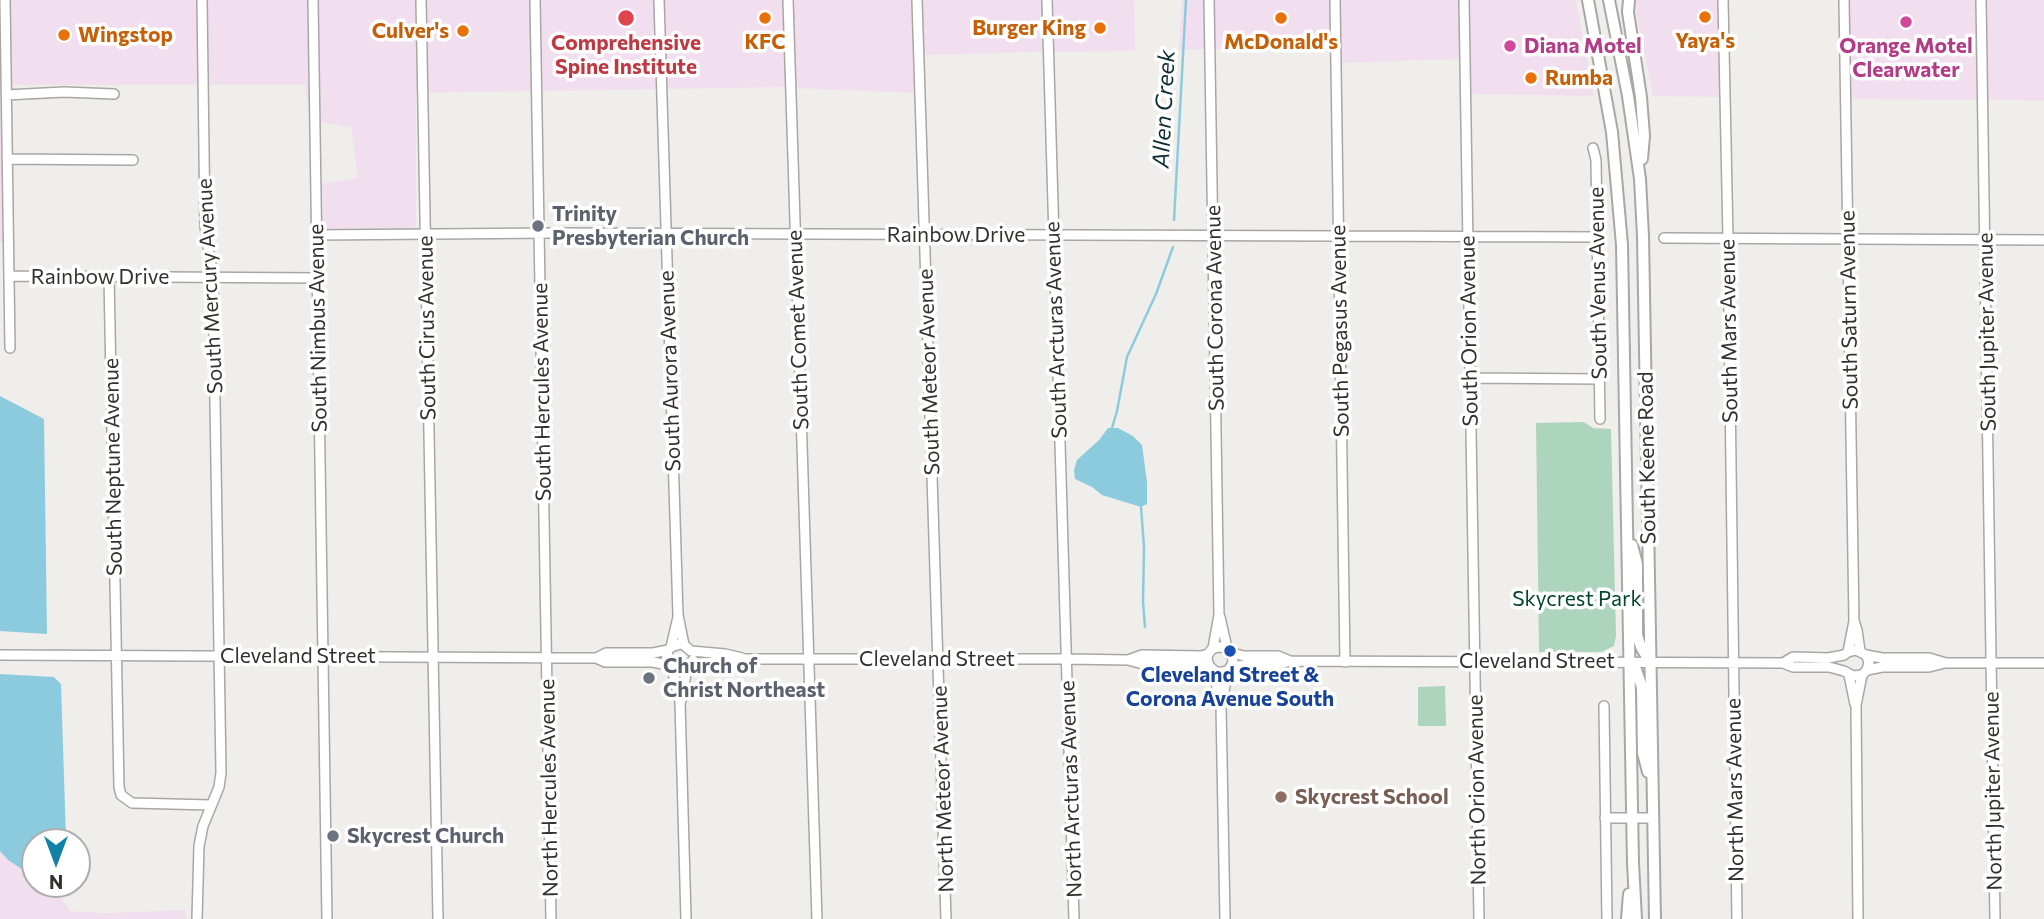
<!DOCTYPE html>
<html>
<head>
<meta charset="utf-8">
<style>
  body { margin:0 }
  #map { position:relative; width:2044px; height:919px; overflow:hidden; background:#f0eeeb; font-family:Commissioner,sans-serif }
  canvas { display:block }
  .north { position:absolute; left:21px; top:828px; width:70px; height:70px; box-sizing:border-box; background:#fff; border:2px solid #adadac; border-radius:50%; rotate:180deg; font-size:19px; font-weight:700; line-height:28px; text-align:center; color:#323130 }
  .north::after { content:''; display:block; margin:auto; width:24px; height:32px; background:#1281a9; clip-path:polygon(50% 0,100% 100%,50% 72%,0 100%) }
</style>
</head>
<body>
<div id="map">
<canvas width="2044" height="919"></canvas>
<div class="north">N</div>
</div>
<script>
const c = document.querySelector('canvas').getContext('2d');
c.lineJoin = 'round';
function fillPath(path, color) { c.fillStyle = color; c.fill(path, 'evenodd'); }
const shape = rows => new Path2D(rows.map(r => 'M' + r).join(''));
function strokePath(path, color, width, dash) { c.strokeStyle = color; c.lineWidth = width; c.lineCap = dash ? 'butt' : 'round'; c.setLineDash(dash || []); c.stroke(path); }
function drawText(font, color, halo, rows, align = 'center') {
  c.font = font + ' Commissioner,sans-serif'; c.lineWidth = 7; c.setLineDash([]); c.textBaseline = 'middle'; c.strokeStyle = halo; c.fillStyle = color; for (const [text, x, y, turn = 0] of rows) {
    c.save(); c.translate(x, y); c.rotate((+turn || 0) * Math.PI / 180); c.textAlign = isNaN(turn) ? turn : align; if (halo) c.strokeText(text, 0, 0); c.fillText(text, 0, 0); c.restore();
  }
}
fillPath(shape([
  [0,0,1,0,4,242,0,242],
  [10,0,198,0,199,85,11,85],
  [207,0,308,0,309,112,305,85,208,85],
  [317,0,417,0,418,93,416,94,416,230,320,230,319,184,358,178,351,127,318,122],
  [426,0,531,0,532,91,427,93],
  [540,0,654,0,657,89,541,91],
  [663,0,783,0,786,87,666,89],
  [792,0,913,0,915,93,795,88],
  [922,0,1042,0,1043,52,923,55],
  [1051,0,1134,0,1135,51,1052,52],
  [1182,0,1205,0,1206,49,1179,50],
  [1214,0,1330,0,1331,47,1215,49],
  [1339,0,1460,0,1461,59,1340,63],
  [1469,0,1576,0,1594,96,1470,94],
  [1634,0,1718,0,1720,97,1653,96],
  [1849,0,1976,0,1979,100,1850,99],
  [1985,0,2044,0,2044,101,1987,100],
  [0,851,8,860,29,874,35,874,35,884,53,884,70,911,105,913,185,910,186,919,0,919]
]), '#f1deee');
fillPath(shape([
  [1584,422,1593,428,1611,429,1616,636,1614,646,1601,652,1539,652,1536,423],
  [1445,686,1446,726,1418,726,1418,687]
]), '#add4bc');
fillPath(shape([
  [0,396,44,419,47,634,0,631],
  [1108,428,1118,428,1133,436,1142,445,1147,482,1147,504,1141,507,1102,495,1092,487,1075,479,1074,470,1077,460,1099,440],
  [0,674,54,677,61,684,66,839,66,842,35,842,35,874,29,874,8,860,0,851]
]), '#8ccbdd');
strokePath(shape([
  [1174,220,1186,0],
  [1112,428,1117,411,1127,357,1156,294,1173,247],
  [1141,507,1144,547,1143,602,1145,627]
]), '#8ccbdd', 2.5);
const minor = shape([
  [5,0,10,348],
  [313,0,327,919],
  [421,0,438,919],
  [535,0,551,919],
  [659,0,678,615,684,645],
  [788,0,817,919],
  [917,0,946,919],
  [1047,0,1074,919],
  [1209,0,1219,615,1213,648],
  [1335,0,1345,662],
  [1464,0,1479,919],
  [1723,0,1728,238,1737,919],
  [1844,0,1854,621,1848,652],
  [1981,0,1995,919],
  [6,95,64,92,114,94],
  [1593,148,1596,160,1600,419],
  [7,159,133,160],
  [316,235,554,233,1597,237],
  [1664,238,2044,240],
  [9,276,317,278],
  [109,277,119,787,121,795,132,803,211,805],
  [1470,378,1599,379],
  [1220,617,1227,648],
  [1854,621,1857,630,1860,651],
  [671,647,678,617],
  [668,650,666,661,670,667,676,671,687,669,693,660],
  [1232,653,1233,663,1228,671,1217,673,1209,666,1207,658,1208,654,1213,648,1220,647,1227,648,1232,653,1244,656,1278,656,1290,661],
  [0,655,596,658,605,662,653,662,668,665],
  [596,658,606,653,653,653,668,650,671,647,680,644,684,645,691,651,725,654,742,658],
  [1128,660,1142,655,1201,656,1208,654],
  [1783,663,1793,657,1828,658,1844,655,1848,652,1856,650,1866,655,1882,658,1929,658,1946,663,2044,663],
  [692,664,746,659,1067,659,1128,660,1143,664,1202,665,1209,666],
  [1231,667,1245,665,1277,665,1290,661,1783,663,1793,667,1829,667,1844,671,1853,676,1862,675,1867,670,1869,662,1866,655],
  [672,669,680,702,686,919],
  [1867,670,1882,667,1929,667,1945,663],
  [1213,671,1220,700],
  [1849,675,1855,704],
  [681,701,687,669],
  [1604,706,1607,919],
  [1605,818,1653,818],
  [197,919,199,846,203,826,219,787,221,773,213,278,205,226,202,0],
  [1225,919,1221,706,1228,671],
  [1858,919,1856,705,1862,675]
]);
const major = shape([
  [1588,0,1612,132,1622,245,1633,863,1636,919],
  [1609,0,1628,96,1640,179,1643,236,1655,919],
  [1629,0,1628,12,1641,97,1644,136,1642,159],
  [1632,545,1637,564,1637,635,1641,647,1650,662],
  [1630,662,1636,670,1642,687,1643,753,1648,772],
  [1627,919,1629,894]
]);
strokePath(minor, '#a8a7a4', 12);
strokePath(major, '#a8a7a4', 14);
strokePath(minor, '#fff', 9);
strokePath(major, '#fff', 10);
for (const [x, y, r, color] of [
  [1705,17,7,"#e8710a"],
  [626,18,9,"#e0444e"],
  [765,18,7,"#e8710a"],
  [1281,18,7,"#e8710a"],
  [1906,22,7,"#d1479c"],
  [1100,28,7,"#e8710a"],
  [463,31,7,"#e8710a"],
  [64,35,7,"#e8710a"],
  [1510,46,7,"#d1479c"],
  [1531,78,7,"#e8710a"],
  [538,226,7,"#6b7280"],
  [1230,651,7,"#1a4fb4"],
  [649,678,7,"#6b7280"],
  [1281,797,7,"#8d6e63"],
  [333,836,7,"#6b7280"]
]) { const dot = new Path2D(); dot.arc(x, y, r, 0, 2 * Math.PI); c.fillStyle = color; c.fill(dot); strokePath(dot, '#fff', 2.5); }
drawText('bold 21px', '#c56008', '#fff', [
  ["Burger King",1086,28,"right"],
  ["Culver's",449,31,"right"],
  ["Wingstop",78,35,"left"],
  ["Yaya's",1705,41],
  ["KFC",765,42],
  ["McDonald's",1281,42],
  ["Rumba",1545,78,"left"]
]);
drawText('bold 21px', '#be3a42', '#fff', [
  ["Comprehensive",626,43],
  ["Spine Institute",626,67]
]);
drawText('bold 21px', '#b23c85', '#fff', [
  ["Diana Motel",1524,46],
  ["Orange Motel",1906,46,"center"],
  ["Clearwater",1906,70,"center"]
], 'left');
drawText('bold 21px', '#5b616d', '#fff', [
  ["Trinity",552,214],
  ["Presbyterian Church",552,238],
  ["Church of",663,666],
  ["Christ Northeast",663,690],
  ["Skycrest Church",347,836]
], 'left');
drawText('21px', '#323130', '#fff', [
  ["Rainbow Drive",956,235],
  ["Rainbow Drive",100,277],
  ["South Venus Avenue",1598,283,-91],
  ["South Mercury Avenue",210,286,-93],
  ["South Corona Avenue",1215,308,-91],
  ["South Saturn Avenue",1849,310,-91],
  ["South Nimbus Avenue",318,328,-91],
  ["South Cirus Avenue",427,328,-91],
  ["South Comet Avenue",798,330,-92],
  ["South Arcturas Avenue",1056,330,-92],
  ["South Pegasus Avenue",1340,331,-91],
  ["South Orion Avenue",1469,331,-91],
  ["South Mars Avenue",1729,331,-91],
  ["South Jupiter Avenue",1987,332,-91],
  ["South Aurora Avenue",670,371,-92],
  ["South Meteor Avenue",929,372,-92],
  ["South Hercules Avenue",542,392,-91],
  ["South Keene Road",1647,458,-91],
  ["South Neptune Avenue",113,467,-91],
  ["Cleveland Street",298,656],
  ["Cleveland Street",937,659],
  ["Cleveland Street",1537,661],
  ["North Hercules Avenue",549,788,-91],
  ["North Meteor Avenue",943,789,-92],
  ["North Arcturas Avenue",1071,789,-92],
  ["North Orion Avenue",1477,790,-91],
  ["North Mars Avenue",1735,790,-91],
  ["North Jupiter Avenue",1993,791,-91]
]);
drawText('21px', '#024529', '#fff', [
  ["Skycrest Park",1577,599]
]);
drawText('bold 21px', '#164399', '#fff', [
  ["Cleveland Street &",1230,675],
  ["Corona Avenue South",1230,699]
]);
drawText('bold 21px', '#785e54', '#fff', [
  ["Skycrest School",1295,797]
], 'left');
drawText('italic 23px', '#0e2e36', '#fff', [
  ["Allen Creek",1164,109,-87]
]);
</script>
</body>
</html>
